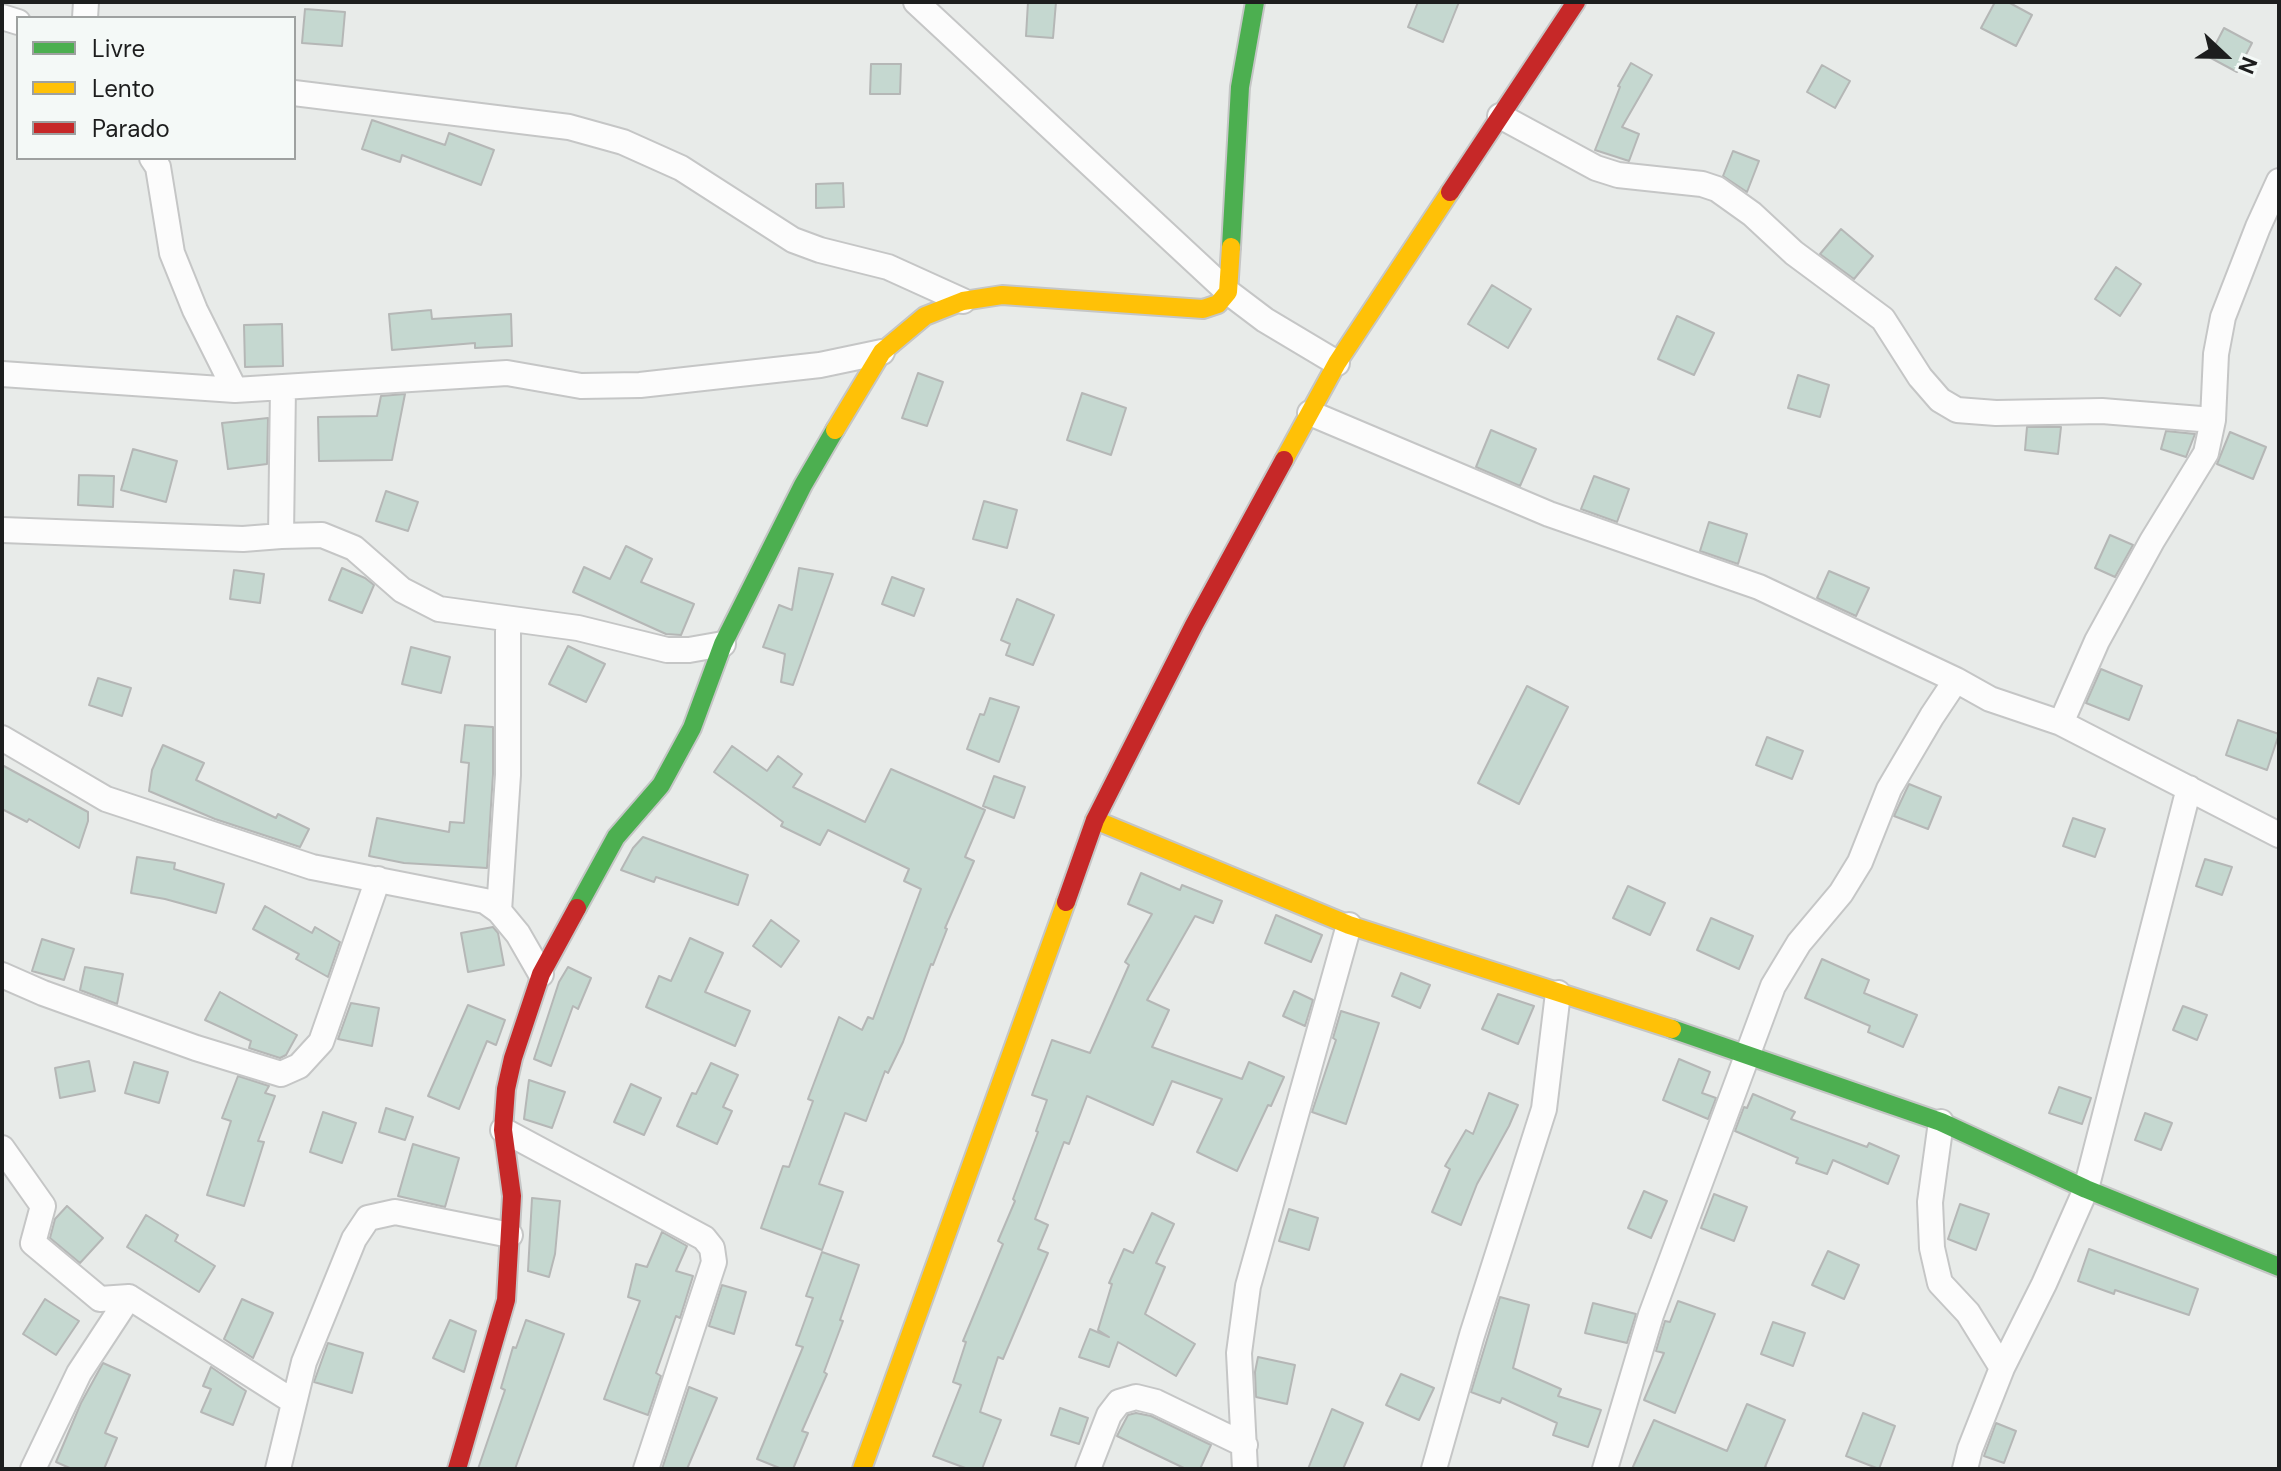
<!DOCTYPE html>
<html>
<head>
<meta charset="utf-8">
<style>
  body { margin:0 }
  #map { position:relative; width:2281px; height:1471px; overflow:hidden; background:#e8ebe9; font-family:"DM Sans",sans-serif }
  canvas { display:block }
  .frame { position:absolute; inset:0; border:4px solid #1d1e1e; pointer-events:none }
  .legend { position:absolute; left:16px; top:16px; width:280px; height:144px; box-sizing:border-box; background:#f4f9f7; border:2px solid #9ea1a0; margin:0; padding:10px 14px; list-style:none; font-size:24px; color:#1d1e1e }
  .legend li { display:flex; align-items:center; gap:16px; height:40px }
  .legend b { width:40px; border:2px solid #9ea1a0 }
  .north { position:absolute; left:2185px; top:16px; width:80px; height:80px; -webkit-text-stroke:6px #f4f9f7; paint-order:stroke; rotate:112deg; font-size:22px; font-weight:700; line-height:32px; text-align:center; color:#1d1e1e }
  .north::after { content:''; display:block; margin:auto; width:28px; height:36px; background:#1d1e1e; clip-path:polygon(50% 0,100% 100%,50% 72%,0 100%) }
</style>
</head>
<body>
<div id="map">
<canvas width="2281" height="1471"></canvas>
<div class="frame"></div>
<ul class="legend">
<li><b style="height:10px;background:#4caf50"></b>Livre</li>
<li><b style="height:10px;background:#ffc107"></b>Lento</li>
<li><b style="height:10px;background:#c62828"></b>Parado</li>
</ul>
<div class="north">N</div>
</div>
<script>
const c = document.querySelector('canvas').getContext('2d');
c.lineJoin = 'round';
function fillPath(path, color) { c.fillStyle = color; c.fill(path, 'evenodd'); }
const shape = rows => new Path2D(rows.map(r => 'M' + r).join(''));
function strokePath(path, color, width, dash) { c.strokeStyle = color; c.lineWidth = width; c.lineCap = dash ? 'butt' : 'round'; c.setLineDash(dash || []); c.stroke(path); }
const building = shape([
  [1028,2,1056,2,1053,38,1026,36,1028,2],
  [1418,2,1459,2,1443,42,1408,27,1418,2],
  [1995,2,2008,2,2032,15,2016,46,1981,28,1995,2],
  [305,9,345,12,342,46,302,43,305,9],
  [2224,28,2252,43,2237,72,2209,57,2224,28],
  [1631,63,1652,75,1622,127,1639,134,1629,161,1595,150,1620,87,1618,86,1631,63],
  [871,64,901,64,900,94,870,94,871,64],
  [1822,65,1850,81,1835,108,1807,92,1822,65],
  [372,120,445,145,449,133,494,150,481,185,402,155,400,162,362,149,372,120],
  [1733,151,1759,161,1747,192,1723,176,1733,151],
  [843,183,844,207,816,208,816,184,843,183],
  [1841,229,1873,256,1854,279,1820,254,1841,229],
  [2116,267,2141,284,2120,316,2095,299,2116,267],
  [1492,285,1531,309,1508,348,1468,324,1492,285],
  [431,310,432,319,511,314,512,346,475,348,475,343,392,350,389,314,431,310],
  [1677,316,1714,333,1694,375,1658,359,1677,316],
  [282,324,283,366,245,367,244,325,282,324],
  [918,373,943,382,927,426,902,418,918,373],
  [1798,375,1829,385,1820,417,1788,408,1798,375],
  [1082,393,1126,408,1111,455,1067,440,1082,393],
  [405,394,392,460,319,461,318,417,377,416,381,396,405,394],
  [268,418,267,464,228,469,222,423,268,418],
  [2027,427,2061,427,2058,454,2025,450,2027,427],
  [1491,430,1536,449,1520,486,1476,467,1491,430],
  [2166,431,2195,434,2186,457,2161,449,2166,431],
  [2230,432,2266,447,2253,479,2217,464,2230,432],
  [133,449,177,461,166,502,121,490,133,449],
  [79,475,114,476,113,507,78,505,79,475],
  [1594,476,1629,489,1617,522,1581,509,1594,476],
  [386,491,418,502,408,531,376,521,386,491],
  [984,501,1017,510,1007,548,973,539,984,501],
  [1709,522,1747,534,1738,564,1700,551,1709,522],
  [2110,535,2133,545,2115,577,2095,568,2110,535],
  [626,546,652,559,641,582,694,604,681,635,666,634,573,592,584,567,610,579,626,546],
  [342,568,365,578,374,585,362,613,329,600,342,568],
  [799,568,833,574,793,685,781,682,785,654,763,647,779,605,792,610,799,568],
  [234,570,264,574,260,603,230,599,234,570],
  [1829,571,1869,588,1856,616,1817,598,1829,571],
  [892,577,924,589,914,616,882,604,892,577],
  [1017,599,1054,615,1033,665,1006,655,1010,644,1001,640,1017,599],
  [568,646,605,664,586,702,549,684,568,646],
  [411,647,450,657,441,693,402,684,411,647],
  [2101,669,2142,686,2129,720,2086,703,2101,669],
  [98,678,131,688,122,716,89,705,98,678],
  [1527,686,1568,707,1519,804,1478,783,1527,686],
  [990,698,1019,707,999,762,967,749,980,714,984,715,990,698],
  [2238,720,2279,734,2267,770,2226,755,2238,720],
  [465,725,493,727,493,774,487,868,404,863,369,856,377,818,449,832,450,822,464,823,469,763,461,762,465,725],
  [1767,737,1803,751,1792,779,1756,765,1767,737],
  [163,745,204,763,196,780,276,818,278,814,309,829,300,847,215,819,149,791,152,770,163,745],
  [732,746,767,771,778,756,802,774,793,787,865,822,891,769,985,810,965,857,974,861,945,928,947,929,933,965,931,964,903,1042,888,1073,885,1071,866,1121,845,1113,819,1184,843,1192,822,1250,761,1228,783,1166,789,1167,813,1101,808,1099,839,1017,862,1030,868,1017,873,1019,921,889,904,881,909,869,828,830,820,845,781,826,783,822,714,772,732,746],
  [2,765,88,812,88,821,79,848,29,819,27,822,2,809,2,765],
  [994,776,1025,787,1014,818,983,806,994,776],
  [1909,784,1941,797,1928,829,1894,816,1909,784],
  [2073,818,2105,829,2095,857,2063,846,2073,818],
  [643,837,748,875,738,905,656,877,654,882,621,870,633,848,643,837],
  [137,857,175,863,174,869,224,884,216,913,165,899,131,893,137,857],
  [2205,859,2232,867,2222,895,2196,886,2205,859],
  [1141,873,1180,890,1182,885,1222,901,1213,923,1195,916,1147,1000,1169,1010,1152,1047,1242,1079,1249,1062,1284,1077,1271,1106,1268,1105,1237,1171,1197,1152,1222,1099,1172,1081,1153,1125,1087,1096,1069,1144,1064,1142,1035,1219,1048,1225,1038,1249,1048,1253,1003,1359,998,1357,980,1412,1001,1420,982,1469,968,1469,933,1456,961,1385,953,1382,966,1342,963,1341,1003,1244,998,1241,1015,1201,1013,1199,1038,1132,1036,1131,1047,1100,1032,1095,1052,1040,1090,1053,1129,965,1125,962,1152,914,1128,904,1141,873],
  [1628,886,1665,903,1650,935,1613,918,1628,886],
  [265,906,312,933,315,927,340,942,328,977,296,959,299,954,253,929,265,906],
  [1276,915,1322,935,1311,962,1265,943,1276,915],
  [1711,918,1753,936,1739,969,1697,950,1711,918],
  [771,920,799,941,781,967,753,946,771,920],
  [493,927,498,933,504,965,468,972,461,933,493,927],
  [690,938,723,953,705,992,750,1011,735,1046,646,1007,659,976,671,981,690,938],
  [42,939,74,949,64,980,32,971,42,939],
  [1822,959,1869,980,1864,993,1917,1015,1903,1047,1868,1032,1870,1026,1805,998,1822,959],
  [85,967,123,974,117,1004,80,990,85,967],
  [568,967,591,978,578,1009,573,1006,551,1066,534,1059,559,982,568,967],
  [1401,973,1430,985,1420,1008,1392,996,1401,973],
  [1294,991,1313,1000,1305,1026,1283,1016,1294,991],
  [220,992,297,1035,286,1055,280,1058,249,1048,251,1041,205,1020,220,992],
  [1498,994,1534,1006,1518,1044,1482,1029,1498,994],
  [351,1003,379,1008,372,1046,338,1039,351,1003],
  [468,1005,505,1020,496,1045,487,1041,459,1109,428,1096,468,1005],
  [2183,1006,2207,1015,2197,1040,2173,1030,2183,1006],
  [1341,1011,1379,1023,1346,1124,1312,1112,1336,1040,1333,1038,1341,1011],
  [1679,1059,1710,1072,1702,1093,1716,1098,1708,1119,1663,1100,1679,1059],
  [89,1061,95,1091,60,1098,55,1068,89,1061],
  [134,1062,168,1072,159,1103,125,1093,134,1062],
  [711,1063,738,1075,723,1107,732,1111,717,1144,677,1126,692,1093,696,1094,711,1063],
  [238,1076,269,1086,265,1093,275,1096,258,1141,264,1142,244,1206,207,1195,231,1121,222,1118,238,1076],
  [529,1080,565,1092,552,1128,524,1119,529,1080],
  [631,1084,661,1098,644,1135,614,1122,631,1084],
  [2059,1087,2091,1098,2082,1124,2049,1113,2059,1087],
  [1489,1093,1518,1105,1509,1126,1477,1184,1461,1225,1432,1212,1450,1169,1445,1166,1466,1130,1473,1134,1489,1093],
  [1753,1094,1795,1112,1791,1119,1867,1147,1869,1143,1899,1156,1888,1184,1833,1160,1827,1174,1796,1163,1798,1158,1735,1131,1744,1107,1747,1108,1753,1094],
  [386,1108,413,1117,405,1140,379,1132,386,1108],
  [323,1112,356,1123,342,1163,310,1152,323,1112],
  [2145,1113,2172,1123,2161,1150,2135,1140,2145,1113],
  [413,1144,459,1158,445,1207,398,1196,413,1144],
  [1644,1191,1667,1201,1651,1238,1628,1228,1644,1191],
  [1714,1194,1747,1207,1734,1241,1701,1228,1714,1194],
  [532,1198,560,1201,555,1254,549,1277,528,1271,532,1198],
  [1960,1204,1989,1214,1976,1250,1948,1239,1960,1204],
  [67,1206,103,1238,80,1263,50,1238,55,1219,67,1206],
  [1289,1209,1318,1218,1309,1250,1279,1241,1289,1209],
  [1152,1213,1174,1224,1156,1263,1165,1267,1145,1314,1195,1344,1176,1376,1118,1342,1109,1367,1079,1357,1090,1329,1109,1337,1098,1330,1112,1284,1109,1283,1124,1249,1133,1253,1152,1213],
  [146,1215,178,1235,175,1241,215,1266,199,1292,127,1247,146,1215],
  [662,1232,687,1246,676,1271,693,1276,680,1318,676,1316,656,1373,661,1376,648,1415,604,1399,640,1301,628,1297,636,1264,647,1267,662,1232],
  [2089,1249,2198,1289,2189,1315,2115,1290,2114,1294,2078,1281,2089,1249],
  [1828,1251,1859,1265,1844,1299,1812,1285,1828,1251],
  [822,1252,859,1265,840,1320,843,1321,824,1372,827,1374,802,1431,808,1433,793,1469,782,1469,757,1459,803,1347,796,1345,813,1298,806,1296,822,1252],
  [722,1285,746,1292,734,1334,709,1326,722,1285],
  [1500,1297,1529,1305,1513,1368,1561,1389,1558,1396,1601,1410,1588,1447,1553,1435,1557,1423,1502,1398,1500,1403,1471,1392,1500,1297],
  [45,1299,79,1321,56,1355,23,1334,45,1299],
  [242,1299,273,1313,253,1358,224,1339,242,1299],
  [1678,1301,1715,1314,1675,1413,1644,1400,1664,1353,1656,1351,1665,1321,1670,1322,1678,1301],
  [1593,1303,1636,1314,1627,1343,1585,1333,1593,1303],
  [450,1320,476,1331,464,1372,433,1358,450,1320],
  [526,1320,564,1334,515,1469,478,1469,505,1390,501,1388,513,1347,516,1348,526,1320],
  [1773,1322,1805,1333,1793,1366,1761,1354,1773,1322],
  [328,1343,363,1353,352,1393,314,1382,328,1343],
  [1258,1357,1295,1365,1287,1404,1256,1397,1255,1372,1258,1357],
  [103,1363,130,1375,105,1433,117,1438,104,1469,72,1469,56,1462,81,1403,103,1363],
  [211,1367,246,1391,233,1425,201,1412,211,1389,203,1386,211,1367],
  [1401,1374,1434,1388,1419,1420,1386,1405,1401,1374],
  [689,1387,717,1398,687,1469,662,1469,689,1387],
  [1747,1404,1785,1420,1765,1467,1769,1469,1632,1469,1654,1420,1727,1451,1747,1404],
  [1060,1408,1088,1418,1079,1444,1051,1435,1060,1408],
  [1332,1409,1363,1423,1343,1469,1308,1469,1332,1409],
  [1136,1413,1151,1416,1211,1445,1200,1469,1186,1469,1117,1436,1128,1415,1136,1413],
  [1863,1413,1895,1426,1879,1469,1846,1456,1863,1413],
  [1996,1423,2016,1431,2004,1463,1984,1456,1996,1423]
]);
fillPath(building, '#c5d8d0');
strokePath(building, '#b5b7b6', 2);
const street = shape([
  [916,2,1228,292,1265,320,1337,363],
  [2,17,18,22],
  [85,18,86,2],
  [294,93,569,127,623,142,681,168,793,240,820,250,888,267,963,301],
  [1500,116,1596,168,1618,175,1702,184,1717,189,1752,214,1794,253,1883,319,1920,377,1940,400,1957,410,1996,413,2102,411,2213,420],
  [152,158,158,167,172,253,195,310,235,390],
  [2,374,235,390,507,373,581,386,640,385,820,365,882,352],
  [283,387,281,536,322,535,354,548,402,590,439,609,578,628,667,650,689,650,723,644],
  [1310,413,1549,514,1759,587,1956,680,1990,699,2061,723,2279,835],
  [2,530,243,539,281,536],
  [2061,723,2097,641,2152,541,2206,453,2213,420,2216,354,2223,317,2258,227,2279,181],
  [2,738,106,799,312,867,485,901,499,911,518,934,541,974],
  [499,911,508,775,508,620],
  [2,975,43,993,196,1048,281,1074,299,1066,321,1042,378,879],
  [1941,1122,1930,1202,1932,1248,1940,1283,1968,1313,2002,1368],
  [503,1130,704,1238,712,1248,714,1262,646,1469],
  [2,1148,43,1206,33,1243,100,1299,129,1297,294,1402],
  [33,1469,79,1373,129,1297],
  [278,1469,304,1362,354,1239,368,1218,395,1212,510,1235],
  [1088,1469,1109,1415,1119,1402,1136,1397,1156,1402,1245,1445],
  [1245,1469,1239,1353,1248,1286,1349,925],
  [1434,1469,1472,1335,1544,1109,1558,993],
  [1605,1469,1651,1315,1773,986,1799,943,1841,893,1860,862,1889,789,1932,716,1956,680],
  [1965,1469,1970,1449,2002,1368,2044,1284,2086,1189,2189,788]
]);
const fast = shape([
  [1231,247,1240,87,1255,2],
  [577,908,616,837,661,785,692,728,723,644,803,485,835,430],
  [1672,1029,1941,1122,2086,1189,2279,1267]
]);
const slow = shape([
  [835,430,882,352,925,316,963,301,1002,295,1203,309,1218,304,1228,292,1231,247],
  [1284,460,1337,363,1450,192],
  [1095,820,1349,925,1672,1029],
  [862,1469,1066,902]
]);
const jam = shape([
  [1450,192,1576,2],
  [1066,902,1095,820,1194,625,1284,460],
  [457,1469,506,1300,512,1196,503,1130,506,1089,513,1058,541,974,577,908]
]);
strokePath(street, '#c5c6c6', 28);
strokePath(fast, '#c5c6c6', 22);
strokePath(slow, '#c5c6c6', 22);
strokePath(jam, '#c5c6c6', 22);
strokePath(street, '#fcfcfc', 24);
strokePath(fast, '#4caf50', 18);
strokePath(slow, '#ffc107', 18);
strokePath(jam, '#c62828', 18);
</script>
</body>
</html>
